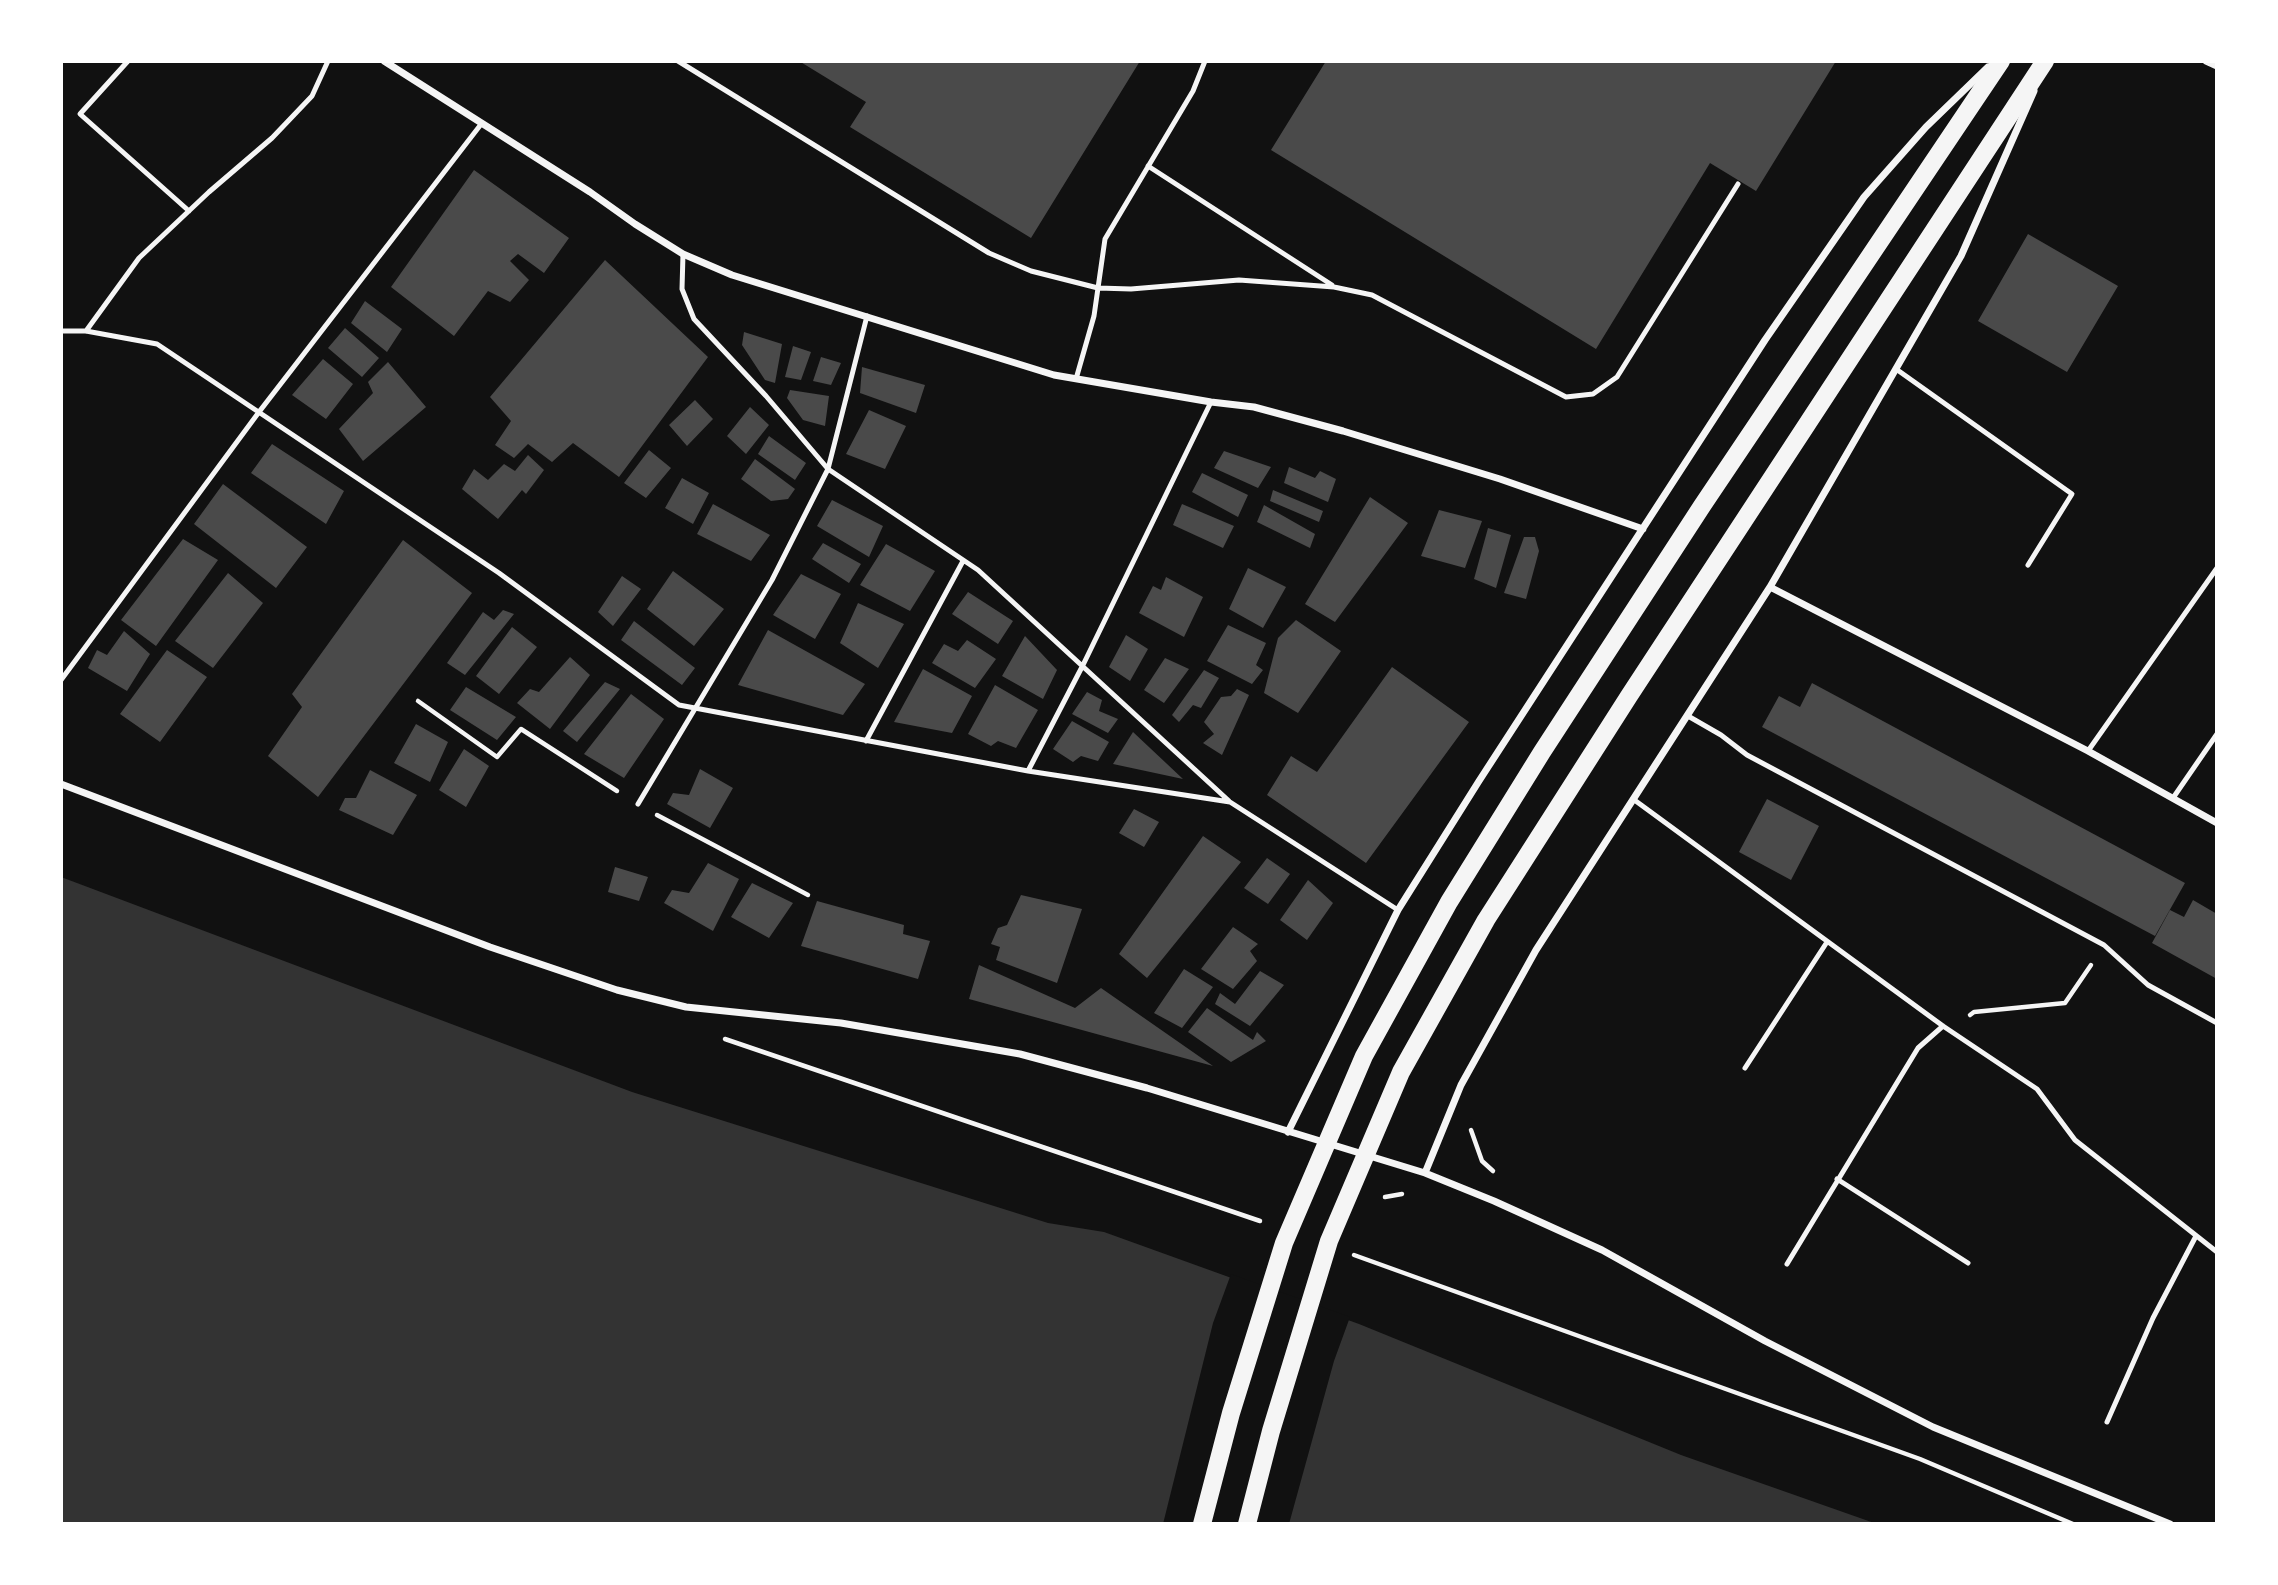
<!DOCTYPE html>
<html>
<head>
<meta charset="utf-8">
<style>
  body { margin:0 }
  #map { position:relative; width:2278px; height:1585px; overflow:hidden; background:#111; font-family:Georgia,serif }
  canvas { display:block }
  .frame { position:absolute; inset:0; border:63px solid #fff; pointer-events:none }
</style>
</head>
<body>
<div id="map">
<canvas width="2278" height="1585"></canvas>
<div class="frame"></div>
</div>
<script>
const c = document.querySelector('canvas').getContext('2d');
c.lineJoin = 'round';
function fillPath(path, color) { c.fillStyle = color; c.fill(path, 'evenodd'); }
const shape = rows => new Path2D(rows.map(r => 'M' + r).join(''));
function strokePath(path, color, width, dash) { c.strokeStyle = color; c.lineWidth = width; c.lineCap = dash ? 'butt' : 'round'; c.setLineDash(dash || []); c.stroke(path); }
fillPath(shape([
  [61,877,632,1092,1048,1223,1104,1232,1359,1324,1681,1455,1877,1524,61,1524]
]), '#333');
fillPath(shape([
  [1231,1274,1350,1317,1334,1361,1289,1524,1163,1524,1213,1323]
]), '#111');
fillPath(shape([
  [799,61,1140,61,1031,238,850,127,866,102],
  [1326,61,1836,61,1756,191,1710,163,1596,349,1271,150],
  [474,170,569,238,544,273,518,254,510,261,529,280,510,302,488,291,454,336,391,287],
  [2028,234,2118,286,2067,372,1978,321],
  [605,260,708,357,619,477,573,443,552,462,528,444,514,458,495,445,511,421,490,397],
  [365,301,402,329,387,352,351,323],
  [345,328,379,358,362,377,328,348],
  [744,332,782,344,775,383,765,380,742,345],
  [793,346,811,352,801,380,785,377],
  [821,357,841,363,831,385,813,381],
  [323,359,353,384,326,419,292,395],
  [388,362,426,407,363,461,339,429,373,393,368,382],
  [862,367,925,385,916,413,860,393],
  [790,390,829,396,825,426,803,420,787,398],
  [695,400,713,419,687,446,669,425],
  [750,407,769,425,746,454,727,436],
  [869,410,906,426,885,469,846,454],
  [769,436,806,463,795,480,758,454],
  [272,444,344,491,326,524,251,473],
  [649,450,671,468,646,498,624,483],
  [1224,451,1271,467,1258,488,1214,468],
  [528,455,544,470,526,494,522,490,498,519,462,489,474,469,488,480,504,464,515,471],
  [755,459,795,489,788,499,771,501,741,479],
  [1289,467,1315,478,1320,471,1336,479,1328,502,1284,483],
  [1202,473,1248,495,1238,517,1192,492],
  [682,478,709,493,693,524,665,508],
  [223,484,307,547,276,588,194,524],
  [1273,490,1323,511,1319,522,1270,501],
  [1370,497,1408,523,1335,622,1305,604],
  [832,500,883,526,869,557,817,526],
  [713,504,770,535,751,561,697,534],
  [1182,504,1234,526,1223,548,1173,525],
  [1264,505,1315,534,1310,548,1257,522],
  [1439,510,1482,521,1465,568,1421,556],
  [1488,528,1511,535,1496,588,1474,579],
  [1524,537,1535,537,1539,551,1526,599,1504,593],
  [183,539,218,560,156,646,121,620],
  [403,540,472,593,318,797,268,756,302,707,292,694],
  [823,543,861,564,849,583,812,559],
  [886,544,935,571,910,611,860,585],
  [1248,568,1286,587,1263,628,1229,609],
  [673,571,724,609,694,646,647,609],
  [228,573,263,603,213,668,175,641],
  [801,574,841,594,815,639,773,615],
  [622,576,641,589,613,626,598,612],
  [1166,577,1203,597,1184,637,1139,613,1153,586,1161,590],
  [968,592,1013,621,998,644,952,614],
  [858,603,904,624,878,668,840,643],
  [503,610,514,614,465,675,447,663,483,612,494,620],
  [1296,620,1341,651,1298,713,1264,693,1278,638],
  [634,621,695,668,682,685,621,640],
  [1228,625,1266,643,1256,665,1263,670,1252,684,1207,661],
  [512,627,537,647,499,694,476,676],
  [768,630,865,684,843,715,738,685],
  [124,631,150,654,127,691,88,668,97,650,107,655],
  [1126,635,1148,649,1130,681,1109,667],
  [1025,636,1057,670,1043,699,1002,676],
  [967,640,996,659,975,688,932,663,944,644,958,651],
  [167,650,207,677,160,742,120,714],
  [570,657,590,675,550,729,517,703,530,689,539,692],
  [1165,658,1189,669,1164,703,1144,690],
  [1392,667,1469,722,1366,863,1267,795,1291,756,1317,772],
  [923,669,972,696,952,733,894,722],
  [1204,670,1219,678,1201,708,1193,705,1179,722,1172,715],
  [605,682,620,689,577,742,563,731],
  [1812,683,2185,883,2155,936,1762,727,1779,696,1800,707],
  [995,685,1038,710,1016,748,998,741,991,746,968,734],
  [466,687,516,717,497,740,450,710],
  [1237,689,1249,695,1222,755,1203,743,1214,734,1204,722,1221,697,1231,696],
  [1087,692,1102,700,1099,711,1118,719,1108,733,1072,714],
  [631,694,664,719,624,778,584,754],
  [1072,721,1109,742,1098,761,1081,756,1073,762,1053,749],
  [416,724,448,742,430,782,394,763],
  [1133,732,1183,779,1113,764],
  [464,749,489,766,466,807,439,790],
  [700,769,733,788,710,828,667,804,673,793,689,795],
  [370,770,417,795,393,835,339,810,345,798,356,798],
  [1767,799,1819,826,1791,880,1739,852],
  [1134,809,1159,822,1144,847,1119,833],
  [1203,836,1241,862,1147,978,1119,954],
  [1267,858,1290,874,1268,904,1244,888],
  [708,863,739,879,713,931,664,903,672,890,689,893],
  [615,867,648,877,639,901,608,892],
  [1308,880,1333,903,1307,940,1280,920],
  [752,883,793,903,769,938,731,917],
  [1021,895,1082,909,1057,983,996,960,1000,947,991,944,998,928,1007,925],
  [2193,900,2217,914,2217,979,2152,943,2170,910,2184,917],
  [817,901,904,925,903,934,930,941,918,979,801,946],
  [1233,927,1258,944,1250,951,1257,961,1233,989,1201,969],
  [979,965,1075,1008,1101,988,1213,1066,969,999],
  [1184,969,1213,987,1182,1028,1154,1013],
  [1260,971,1284,985,1250,1026,1215,1004,1220,993,1235,1004],
  [1207,1008,1253,1040,1257,1032,1266,1041,1231,1062,1188,1032]
]), '#4a4a4a');
strokePath(shape([
  [418,701,497,757,521,729,617,791],
  [657,815,808,895],
  [1970,1015,1974,1012,2065,1003,2091,965],
  [725,1039,1260,1221],
  [1471,1130,1482,1161,1493,1171],
  [1385,1197,1402,1194],
  [1354,1255,1920,1459,2073,1524]
]), '#f5f5f5', 4.5);
strokePath(shape([
  [128,61,80,114,189,211],
  [678,61,989,253,1031,271,1098,288,1131,289,1239,280,1334,287,1372,295,1566,397,1593,394,1617,377,1738,184],
  [1148,166,1332,285],
  [683,254,682,289,694,319,766,396,828,469,978,570,1229,801],
  [61,331,86,331,157,344,499,573,679,705,1028,771,1230,802,1398,910],
  [86,331,139,258,209,192,272,138,312,96,328,61],
  [1896,369,2072,494,2028,565],
  [1076,379,1094,316,1105,239,1193,91,1205,61],
  [61,680,259,412,482,123],
  [1688,716,1721,735,1747,755,2104,945,2148,985,2217,1023],
  [866,741,963,561],
  [2088,751,2217,568],
  [1028,771,1083,665,1211,402],
  [2173,798,2217,734],
  [1633,799,1943,1026,2037,1089,2075,1140,2217,1252],
  [638,804,772,580,828,469,867,316],
  [1745,1068,1827,942],
  [1837,1179,1968,1263],
  [1787,1264,1918,1048,1943,1026],
  [2107,1422,2153,1318,2196,1236]
]), '#f5f5f5', 5);
strokePath(shape([
  [384,61,590,192,635,224,683,254,732,275,1054,375,1211,402,1254,407,1343,431,1500,479,1643,529],
  [2206,61,2217,66],
  [1770,587,2088,751,2217,823],
  [61,784,490,947,617,990,686,1007,841,1023,1020,1054,1147,1088,1425,1173,1494,1201,1602,1250,1765,1341,1933,1427,2170,1524],
  [1288,1132,1398,910,1479,781,1765,340,1864,197,1926,127,1988,67],
  [1425,1173,1461,1085,1536,950,1770,587,1961,256,2034,91]
]), '#f5f5f5', 7);
strokePath(shape([
  [1202,1524,1231,1413,1284,1243,1364,1056,1449,902,1542,752,1702,506,2001,61],
  [1247,1524,1271,1431,1329,1241,1401,1072,1486,920,1629,696,2045,61]
]), '#f5f5f5', 18);
</script>
</body>
</html>
